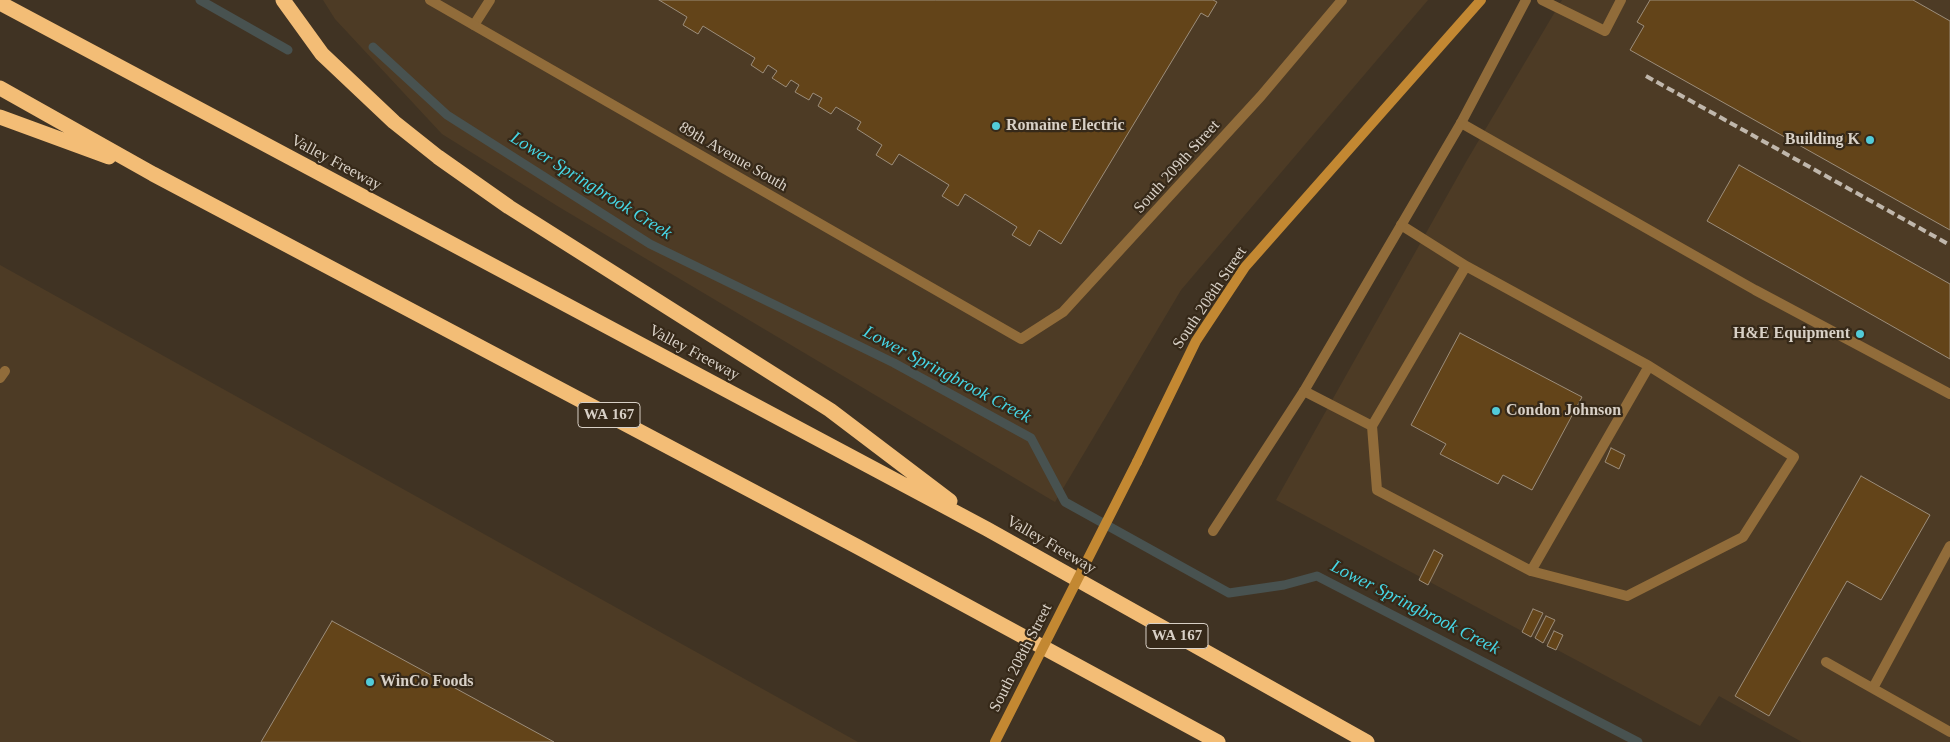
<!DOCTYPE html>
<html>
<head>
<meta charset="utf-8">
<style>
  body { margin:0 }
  canvas { display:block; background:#403323 }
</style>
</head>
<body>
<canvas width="1950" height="742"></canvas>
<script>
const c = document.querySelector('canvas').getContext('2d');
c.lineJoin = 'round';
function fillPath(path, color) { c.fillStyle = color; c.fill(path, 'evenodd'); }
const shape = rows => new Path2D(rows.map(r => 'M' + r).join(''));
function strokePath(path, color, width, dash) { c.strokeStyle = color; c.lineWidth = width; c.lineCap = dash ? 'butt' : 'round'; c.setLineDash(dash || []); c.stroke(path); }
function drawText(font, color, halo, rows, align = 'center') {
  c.font = font + ' Georgia,serif'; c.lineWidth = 4.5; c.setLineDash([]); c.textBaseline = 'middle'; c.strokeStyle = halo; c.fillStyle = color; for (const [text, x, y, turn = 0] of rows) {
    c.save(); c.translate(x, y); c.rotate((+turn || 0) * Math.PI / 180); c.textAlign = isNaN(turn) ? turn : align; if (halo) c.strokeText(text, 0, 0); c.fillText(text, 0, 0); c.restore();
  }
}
fillPath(shape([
  [323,0,1428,0,1181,290,1055,502,559,207,442,134,335,19],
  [1562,0,1950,0,1950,742,1802,742,1719,696,1700,726,1276,500,1466,162],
  [0,265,858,742,0,742]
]), '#4d3b25');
strokePath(shape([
  [200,0,288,50],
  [373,47,447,115,650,244,894,363,1031,438,1065,502,1229,593,1284,585,1317,576,1638,742]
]), '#485250', 9);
const building = shape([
  [659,0,1213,0,1217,2,1208,17,1201,13,1061,244,1039,230,1030,246,1012,235,1017,227,965,194,958,206,942,196,949,185,899,154,892,165,876,155,882,145,857,129,861,122,836,107,831,114,818,106,822,98,813,93,809,100,795,92,799,85,791,80,786,87,772,78,777,71,768,65,763,73,751,65,755,58,703,26,698,34,683,25,687,17,659,0],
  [1650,0,1913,0,1950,21,1950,230,1630,50,1644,26,1637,22,1650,0],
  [1739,165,1950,284,1950,359,1707,221,1739,165],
  [1460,333,1582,397,1532,490,1503,475,1498,484,1440,454,1446,444,1411,425,1460,333],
  [1611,448,1625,455,1619,469,1605,462,1611,448],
  [1861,476,1930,515,1881,600,1847,581,1769,716,1735,696,1861,476],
  [1434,550,1443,555,1428,585,1419,580,1434,550],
  [1533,609,1543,613,1531,637,1522,632,1533,609],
  [1546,616,1555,620,1543,643,1535,638,1546,616],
  [332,621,554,742,261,742,332,621],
  [1554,631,1563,635,1556,650,1547,646,1554,631]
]);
fillPath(building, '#634419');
strokePath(building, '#9c8d7a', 1);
strokePath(shape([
  [1542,0,1605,31,1621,0],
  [474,25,490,0],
  [1461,123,1755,290,1950,394],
  [0,378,5,371],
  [1304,391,1372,426,1466,266,1401,225],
  [1372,426,1377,490,1531,571,1649,366,1466,266],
  [1531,571,1627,596,1743,537,1794,457,1649,366],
  [1826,662,1950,732],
  [1873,688,1950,546]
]), '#916c3a', 10);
strokePath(shape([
  [430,0,1021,339,1063,312,1261,96,1342,0],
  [1213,531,1304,391,1461,123,1526,0]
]), '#916c3a', 10);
strokePath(shape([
  [1137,462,1196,341,1245,267,1481,0]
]), '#c38832', 10);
strokePath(shape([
  [283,0,322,54,394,122,438,157,509,207,830,410,950,501],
  [0,3,987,529,1367,742],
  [0,88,153,174,858,547,1218,742],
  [0,117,109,157]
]), '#f3bd76', 15);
strokePath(shape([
  [1646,76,1950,245]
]), '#c0b7ac', 4, [8, 4]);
strokePath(shape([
  [995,742,1137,462]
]), '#c38832', 10);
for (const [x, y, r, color] of [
  [996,126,5,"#52cbd9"],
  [1870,140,5,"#52cbd9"],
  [1860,334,5,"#52cbd9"],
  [1496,411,5,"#52cbd9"],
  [370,682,5,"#52cbd9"]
]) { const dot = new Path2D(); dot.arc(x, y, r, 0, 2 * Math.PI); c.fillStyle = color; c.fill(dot); strokePath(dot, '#362919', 2); }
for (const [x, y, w] of [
  [609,415,62],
  [1177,636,62]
]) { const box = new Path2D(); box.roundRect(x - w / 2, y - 12.5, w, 25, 4); c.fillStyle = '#362919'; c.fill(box); strokePath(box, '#d8d0c6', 1); }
drawText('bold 15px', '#d8d0c6', null, [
  ["WA 167",609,415],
  ["WA 167",1177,636]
]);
drawText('bold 16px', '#d8d0c6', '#362919', [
  ["Romaine Electric",1006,126],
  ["Building K",1860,140,"right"],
  ["H&E Equipment",1850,334,"right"],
  ["Condon Johnson",1506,411],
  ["WinCo Foods",380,682]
], 'left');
drawText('16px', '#d8d0c6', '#362919', [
  ["89th Avenue South",733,157,30],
  ["Valley Freeway",336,163,28],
  ["South 209th Street",1177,167,-48],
  ["South 208th Street",1210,298,-56],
  ["Valley Freeway",694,353,28],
  ["Valley Freeway",1051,545,30],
  ["South 208th Street",1021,658,-63]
]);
drawText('italic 18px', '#46d6e5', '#362919', [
  ["Lower Springbrook Creek",591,186,32],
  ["Lower Springbrook Creek",947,375,28],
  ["Lower Springbrook Creek",1415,608,27]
]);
</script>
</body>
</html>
